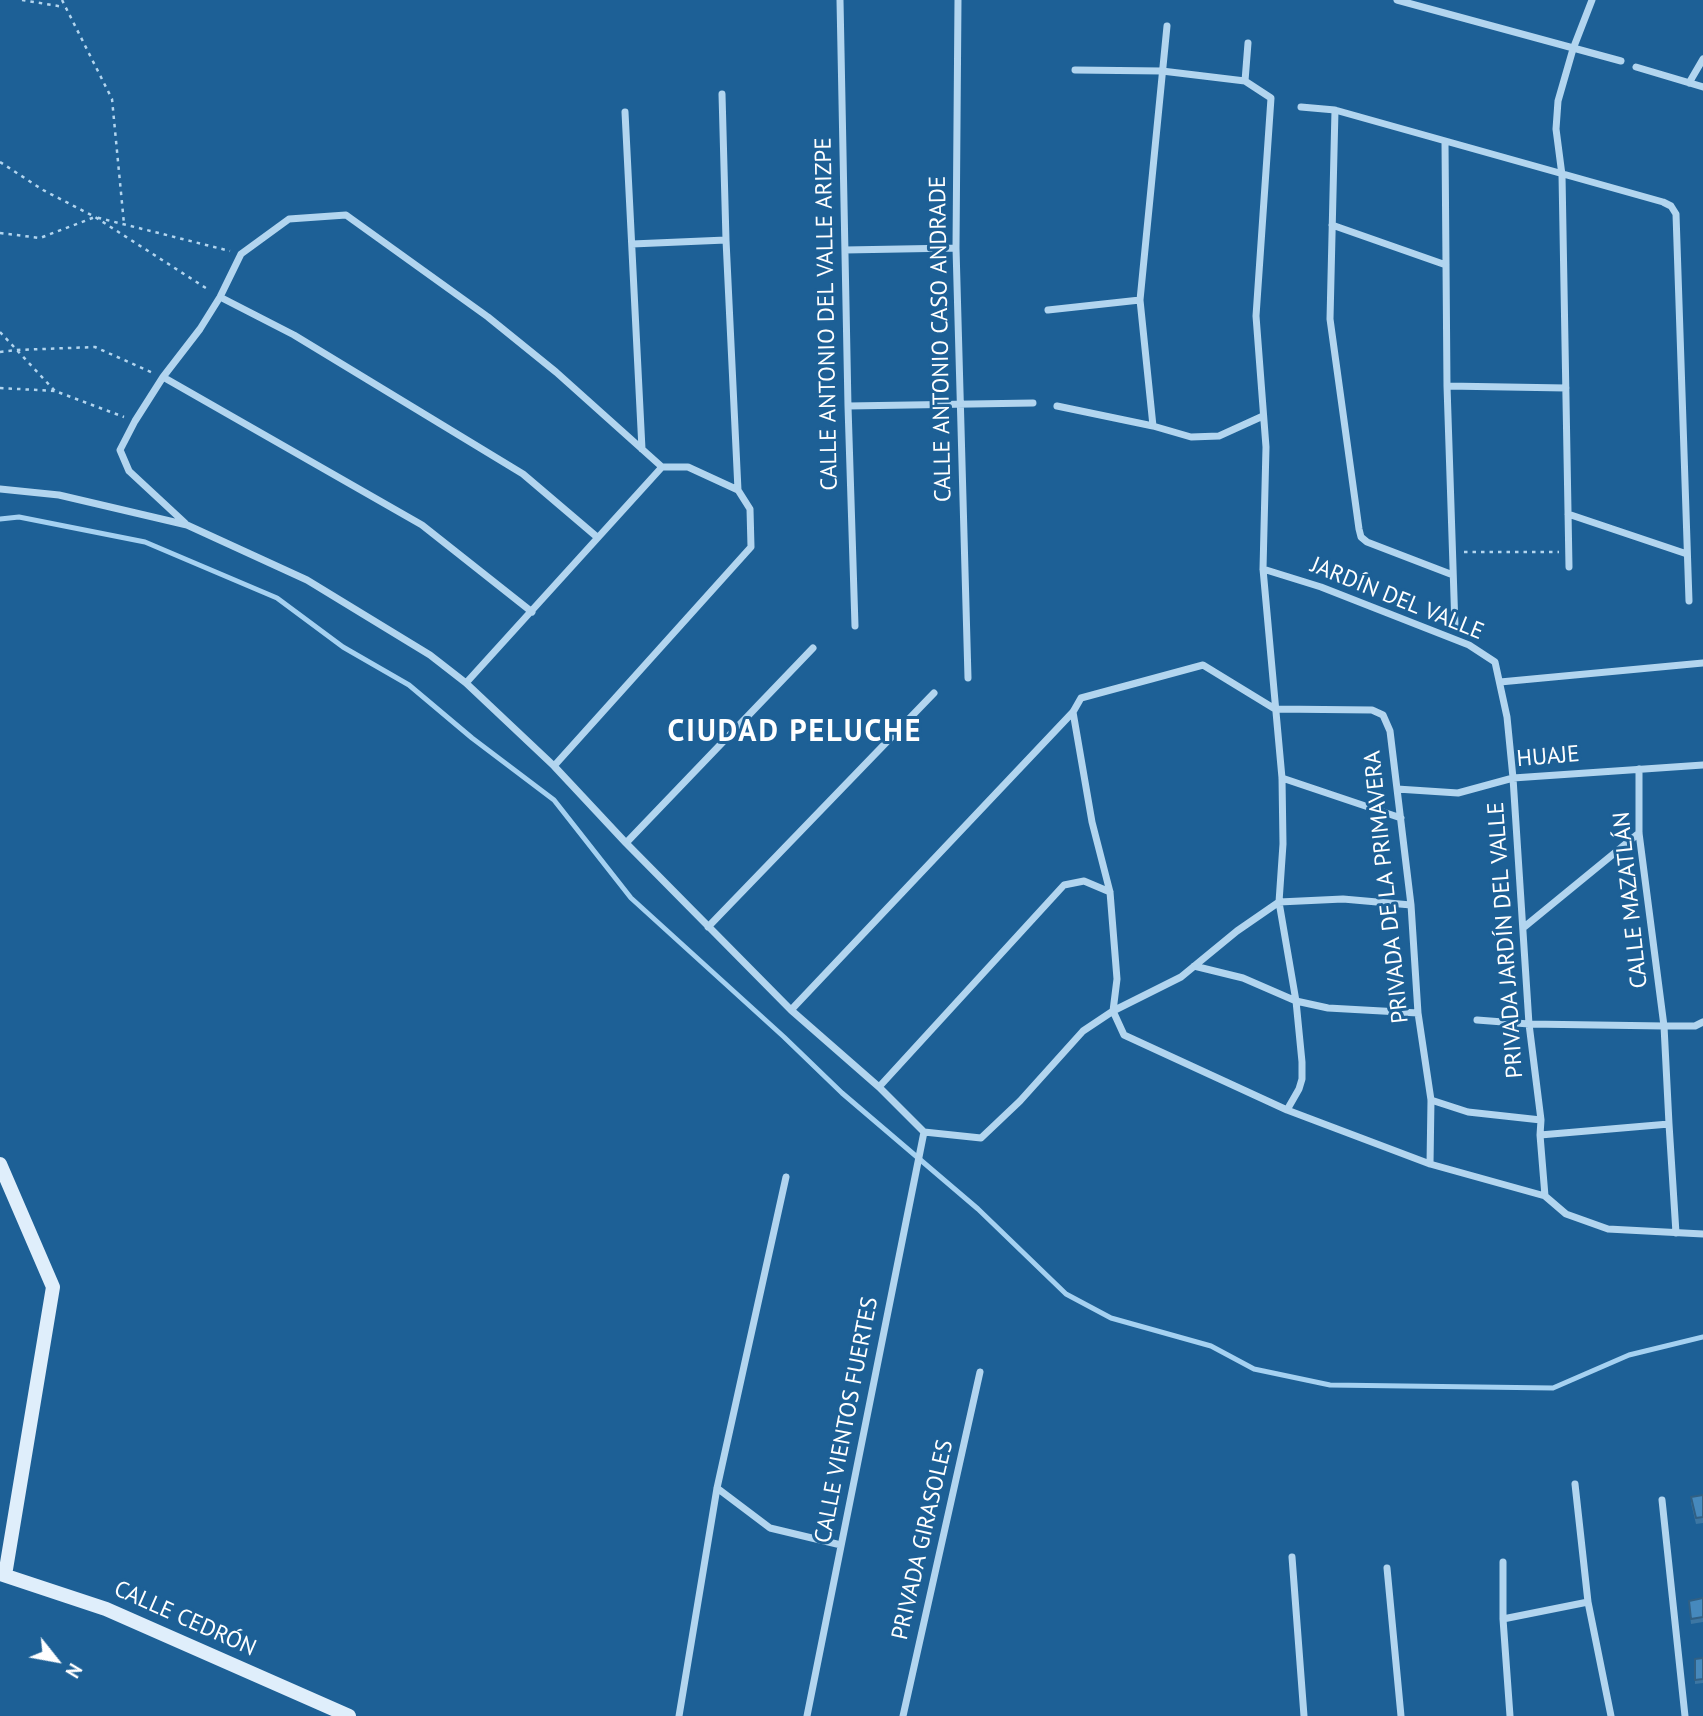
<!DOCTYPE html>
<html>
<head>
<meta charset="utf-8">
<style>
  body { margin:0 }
  #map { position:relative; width:1703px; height:1716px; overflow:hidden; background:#1d6096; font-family:"PT Sans",sans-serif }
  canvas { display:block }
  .north { position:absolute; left:21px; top:1625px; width:70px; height:70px; -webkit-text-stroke:5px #1d6096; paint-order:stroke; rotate:121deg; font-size:19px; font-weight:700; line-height:28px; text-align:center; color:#fff }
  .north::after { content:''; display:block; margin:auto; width:24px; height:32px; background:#fff; clip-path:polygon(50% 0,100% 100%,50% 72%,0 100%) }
</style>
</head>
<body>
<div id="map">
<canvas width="1703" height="1716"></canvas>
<div class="north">N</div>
</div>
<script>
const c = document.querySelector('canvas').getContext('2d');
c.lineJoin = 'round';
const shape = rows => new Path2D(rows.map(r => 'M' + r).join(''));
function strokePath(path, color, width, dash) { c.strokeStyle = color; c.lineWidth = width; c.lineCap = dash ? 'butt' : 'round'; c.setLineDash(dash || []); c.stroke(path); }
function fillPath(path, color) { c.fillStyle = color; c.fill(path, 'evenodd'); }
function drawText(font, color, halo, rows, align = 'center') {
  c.font = font + ' "PT Sans",sans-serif'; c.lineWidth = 6; c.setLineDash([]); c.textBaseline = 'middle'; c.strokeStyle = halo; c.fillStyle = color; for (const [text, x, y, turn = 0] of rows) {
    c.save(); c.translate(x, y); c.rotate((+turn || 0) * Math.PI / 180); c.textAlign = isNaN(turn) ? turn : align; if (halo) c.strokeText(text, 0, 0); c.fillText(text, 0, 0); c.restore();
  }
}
strokePath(shape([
  [0,519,19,517,145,542,277,598,343,647,409,685,472,738,554,800,631,898,784,1037,842,1093,978,1209,1066,1294,1111,1318,1211,1346,1254,1369,1330,1385,1553,1388,1629,1355,1703,1337]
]), '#a5d1f1', 5);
strokePath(shape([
  [22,0,64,7],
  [62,0,112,99,124,224],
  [0,162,43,190,95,217,209,290],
  [0,233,40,238,95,217,230,251],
  [0,332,55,391,124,417],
  [0,352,17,350,95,347,153,373],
  [0,388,55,391],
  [1464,552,1559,552]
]), '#b2d5ef', 2.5, [3.5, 5]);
strokePath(shape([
  [840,0,848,406,855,626],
  [958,0,956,248,968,678],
  [1397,0,1621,61],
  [1636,67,1703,87],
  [1075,70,1162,71,1245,81,1271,98,1256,316,1266,447,1263,569,1282,778,1283,844,1279,902,1296,1001,1302,1062,1302,1079,1299,1089,1287,1110],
  [1245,81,1248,43],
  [1689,83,1703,59],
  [722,94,726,240,738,490],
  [1301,107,1335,110,1663,202,1671,206,1676,214,1689,601],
  [1335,110,1330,319,1359,529,1361,537,1367,542,1453,575],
  [625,112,642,449],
  [1445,142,1447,386,1455,627],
  [1332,225,1446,265],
  [632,244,726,240],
  [845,250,956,248],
  [220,297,294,335,523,474,597,537],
  [1048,310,1140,300],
  [163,377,422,525,532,612],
  [1447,386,1566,388],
  [848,406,1033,403],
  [1057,406,1153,426,1191,437,1219,436,1263,416],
  [1153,426,1140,300,1167,26],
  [0,489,59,495,187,525,307,580,430,655,466,683,554,766,626,843,791,1010,879,1087,924,1132,981,1138,1020,1101,1083,1031,1113,1011,1181,977,1237,931,1279,902,1343,899,1411,905],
  [1568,514,1687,554],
  [185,523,129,471,120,450,135,421,163,377,200,329,220,297,241,254,289,219,346,215,488,317,556,372,662,467,688,467,738,490,750,509,751,547,554,766],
  [1569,567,1562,175,1556,129,1558,101,1573,49,1592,0],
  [1263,569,1321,587,1469,645,1495,662,1507,717,1513,778,1529,1024,1541,1120,1540,1135,1545,1196],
  [1500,682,1703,663],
  [466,683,662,467],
  [1275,709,1372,710,1383,715,1390,731,1411,905,1418,1013,1431,1100,1430,1164],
  [1073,712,1092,822,1110,892,1117,979,1113,1011,1124,1035,1287,1110,1430,1164,1545,1196,1566,1214,1608,1229,1703,1234],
  [1639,769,1639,833,1664,1026,1669,1124,1676,1233],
  [1282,778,1401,818],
  [1397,789,1458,793,1513,778,1703,765],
  [626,843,813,648],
  [708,927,934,693],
  [1523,928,1639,833],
  [1194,966,1243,978,1296,1001,1328,1008,1418,1013],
  [791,1010,1073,712,1081,698,1203,665,1275,709],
  [1477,1020,1529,1024,1664,1026,1695,1026,1703,1022],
  [879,1087,1064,885,1084,881,1110,892],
  [1431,1100,1468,1112,1541,1120],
  [1540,1135,1669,1124],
  [1575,1484,1588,1602,1611,1716],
  [717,1488,770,1528,841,1545],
  [1662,1500,1685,1716],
  [1292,1557,1304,1716],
  [1503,1562,1503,1619,1510,1716],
  [1387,1568,1401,1716],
  [1503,1619,1588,1602],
  [679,1716,717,1488,786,1177],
  [807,1716,924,1132],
  [903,1716,980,1372]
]), '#b2d5ef', 7);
strokePath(shape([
  [0,1164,53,1287,5,1575],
  [0,1574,106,1609,349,1716]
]), '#dfeefb', 14);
fillPath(shape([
  [1703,1495,1703,1523,1696,1524,1691,1503,1691,1497],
  [1703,1598,1703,1622,1691,1624,1689,1606],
  [1703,1658,1703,1683,1695,1684,1695,1659]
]), '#3c76a3');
const building = shape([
  [1703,1495,1703,1517,1696,1518,1691,1497,1703,1495],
  [1703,1598,1703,1617,1691,1619,1689,1601,1703,1598],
  [1703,1658,1703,1679,1695,1680,1695,1659,1703,1658]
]);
fillPath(building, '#4689bd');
strokePath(building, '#316084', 2);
drawText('23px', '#fff', '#1d6096', [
  ["CALLE ANTONIO DEL VALLE ARIZPE",827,314,-91],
  ["CALLE ANTONIO CASO ANDRADE",941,339,-91],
  ["JARDÍN DEL VALLE",1397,599,22],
  ["HUAJE",1548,757,-5],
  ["PRIVADA DE LA PRIMAVERA",1387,887,-96],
  ["CALLE MAZATLÁN",1631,900,-96],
  ["PRIVADA JARDÍN DEL VALLE",1506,940,-94],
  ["CALLE VIENTOS FUERTES",847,1420,-79],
  ["PRIVADA GIRASOLES",923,1540,-77],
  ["CALLE CEDRÓN",185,1619,24]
]);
c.letterSpacing = '2px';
drawText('bold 30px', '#fff', '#1d6096', [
  ["CIUDAD PELUCHE",795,732]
]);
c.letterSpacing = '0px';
</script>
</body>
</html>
